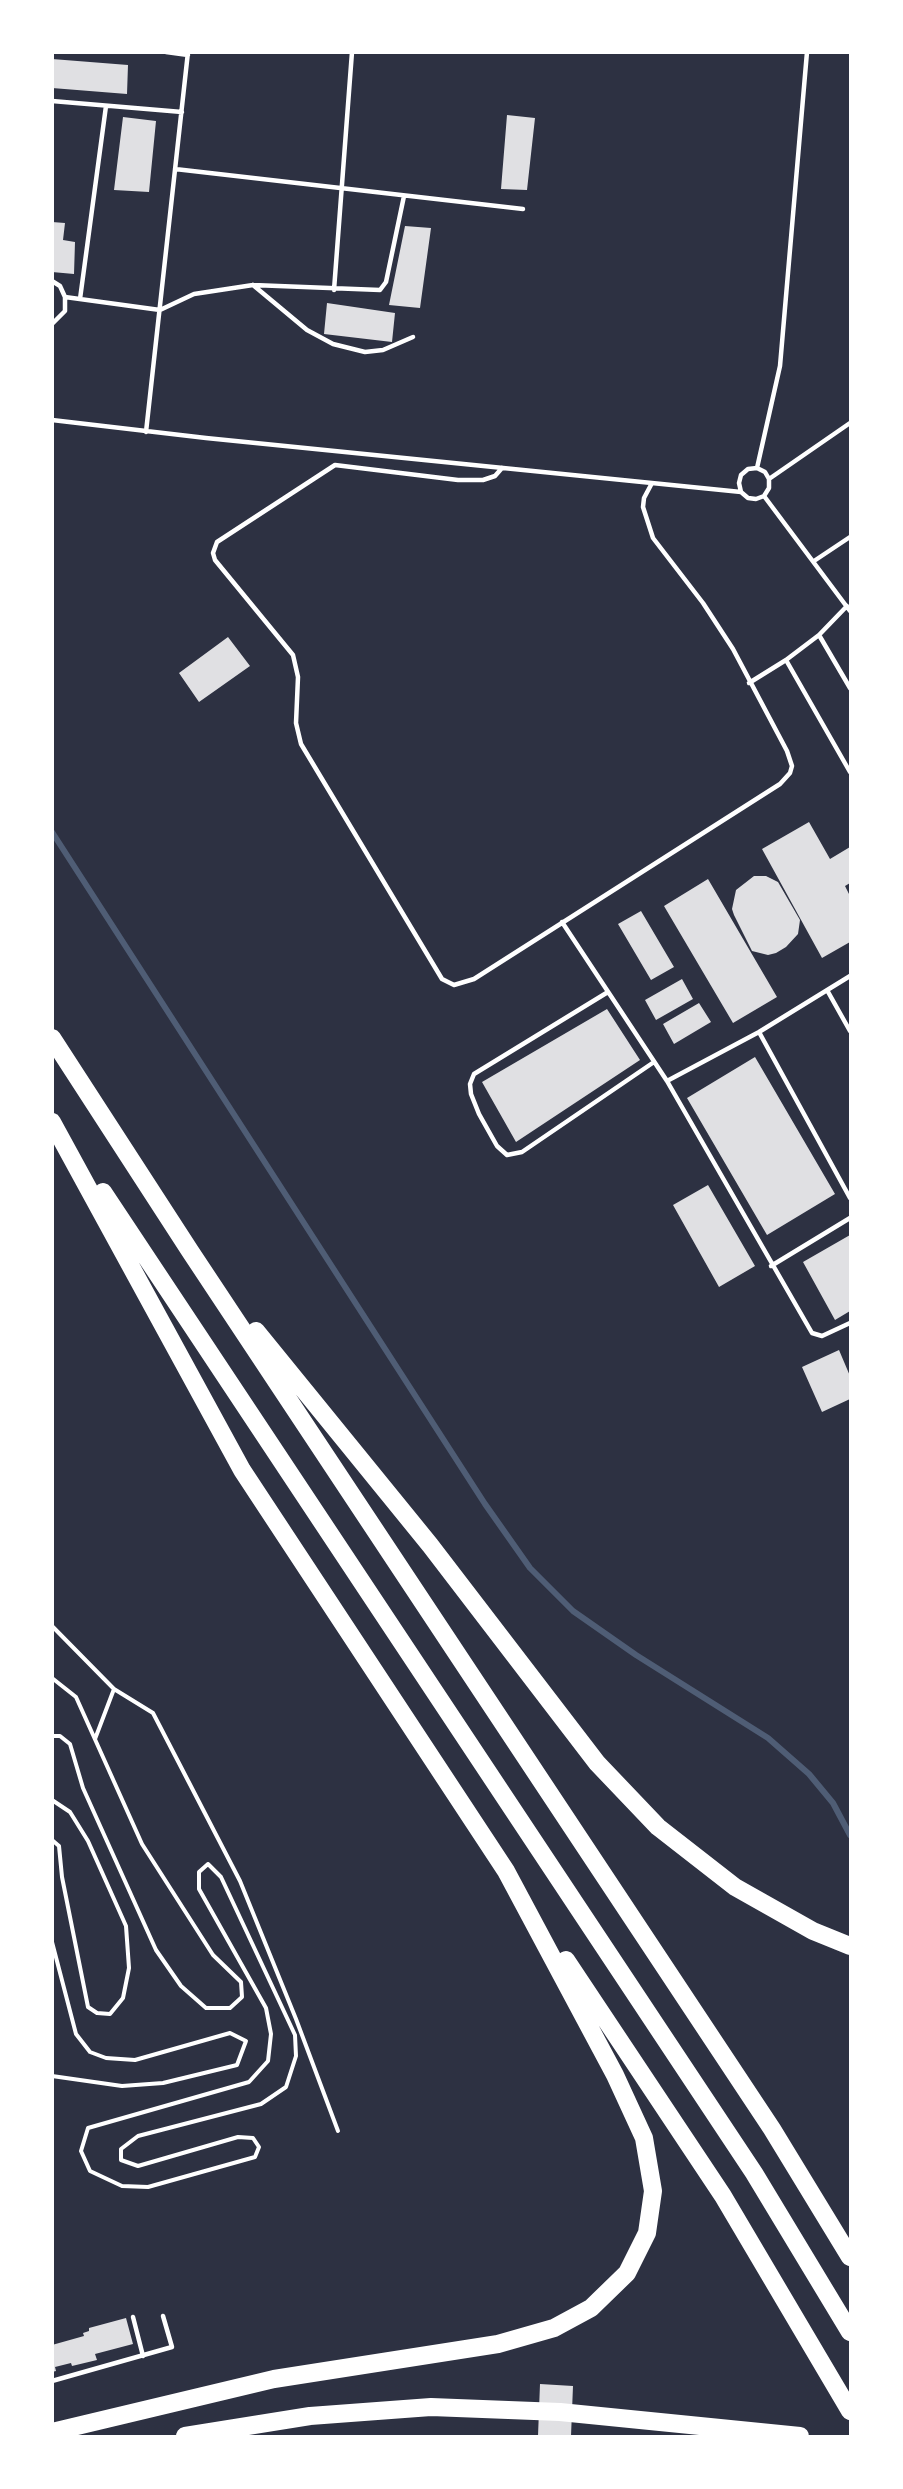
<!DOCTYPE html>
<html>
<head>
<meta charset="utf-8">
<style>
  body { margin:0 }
  #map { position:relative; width:903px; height:2489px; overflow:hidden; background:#2d3142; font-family:"Noto Sans",sans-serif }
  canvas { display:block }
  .frame { position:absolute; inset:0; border:54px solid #fff; pointer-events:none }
</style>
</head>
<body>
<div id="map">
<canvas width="903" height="2489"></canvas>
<div class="frame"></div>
</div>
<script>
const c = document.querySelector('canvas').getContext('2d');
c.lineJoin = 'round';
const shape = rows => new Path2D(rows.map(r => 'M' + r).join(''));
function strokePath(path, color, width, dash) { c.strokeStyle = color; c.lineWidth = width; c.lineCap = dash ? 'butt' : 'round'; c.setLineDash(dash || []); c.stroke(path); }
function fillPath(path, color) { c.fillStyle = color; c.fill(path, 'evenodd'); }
strokePath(shape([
  [52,832,485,1504,530,1568,573,1611,636,1655,768,1738,809,1774,833,1803,850,1835]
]), '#4f5d75', 6);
fillPath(shape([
  [52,59,128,65,127,94,52,88],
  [507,115,535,118,527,190,501,189],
  [123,117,156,121,149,192,114,190],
  [52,222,65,223,63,240,75,242,74,274,52,272],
  [405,226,431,228,420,308,389,305],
  [327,303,395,313,392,342,324,334],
  [228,637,250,666,199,702,179,673],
  [809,822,830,859,850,847,850,883,845,886,850,896,850,942,822,958,762,849],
  [754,876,766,876,778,882,800,920,798,934,786,947,776,953,768,955,752,951,734,915,732,909,736,890],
  [708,879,777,997,733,1023,664,906],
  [641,911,674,967,651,980,618,924],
  [682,979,693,999,656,1020,645,1000],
  [699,1003,711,1022,674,1044,663,1024],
  [607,1009,640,1060,516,1142,482,1082],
  [755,1057,835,1194,767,1235,687,1098],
  [708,1185,755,1266,719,1287,673,1205],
  [850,1235,850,1311,835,1320,803,1262],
  [839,1350,850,1376,850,1399,822,1412,802,1367],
  [126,2318,133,2344,95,2354,97,2360,72,2366,71,2363,55,2367,56,2371,52,2372,52,2345,84,2336,83,2333,89,2331,89,2328],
  [540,2384,573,2386,571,2436,538,2436]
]), '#e0e0e3');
strokePath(shape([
  [52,1626,114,1689,153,1713,240,1881,296,2019,338,2131],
  [52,1678,76,1697,142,1844,213,1955,241,1982,242,1997,230,2008,206,2008,181,1986,156,1950,83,1788,70,1744,60,1736,52,1736],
  [95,1739,114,1689],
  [52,1800,70,1812,88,1841,126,1926,129,1968,123,1998,110,2014,97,2013,88,2007,62,1877,59,1846,52,1840],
  [208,1864,221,1877,295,2035,296,2056,286,2087,261,2104,138,2136,121,2149,121,2160,138,2166,238,2137,253,2138,259,2147,255,2157,148,2187,122,2186,90,2171,81,2151,88,2128,249,2082,268,2061,271,2034,266,2008,199,1889,199,1872,208,1864],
  [52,1942,76,2034,90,2052,106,2058,135,2060,230,2033,246,2041,237,2065,163,2083,122,2086,52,2076]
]), '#fff', 4);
strokePath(shape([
  [166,52,188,55],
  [52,101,182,112],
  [175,169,523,209],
  [52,281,60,286,65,297,65,311,52,324],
  [253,285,307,330,333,344,365,352,383,350,413,337],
  [334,290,352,52],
  [65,297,160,310,194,294,253,285,380,290,386,282,404,196],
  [80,299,106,106],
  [52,420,206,438,741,492,748,498,756,499,764,496,769,488,769,479,765,472,757,468,748,469,741,475,739,483,741,492],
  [146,432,188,52],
  [502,468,495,476,483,480,458,480,335,465,217,542,213,553,215,560,293,655,298,677,296,723,301,744,442,979,454,985,474,979,780,784,790,773,792,766,787,751,733,649,703,603,653,538,643,507,644,498,652,483],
  [757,468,780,366,807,52],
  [769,479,850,423],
  [764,496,850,611],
  [814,561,850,537],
  [847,606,819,635,786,660,850,772],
  [819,635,850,688],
  [749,683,786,660],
  [562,922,667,1081],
  [850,976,759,1032,667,1081,812,1333,822,1336,850,1323],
  [827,990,850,1031],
  [608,992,474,1074,470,1084,471,1094,479,1114,497,1146,507,1155,522,1152,654,1062],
  [759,1032,850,1198],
  [771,1266,850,1218],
  [133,2317,143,2356],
  [52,2381,172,2347,163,2316]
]), '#fff', 4.5);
strokePath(shape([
  [52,1038,190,1251,772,2129,850,2257],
  [52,1122,242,1470,506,1871,615,2075,644,2138,653,2191,647,2233,627,2273,591,2308,554,2328,498,2344,274,2379,52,2432],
  [103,1192,754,2173,850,2332],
  [256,1331,430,1545,597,1763,658,1827,735,1887,813,1931,850,1946],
  [566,1960,723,2196,850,2411],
  [185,2436,310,2416,431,2407,560,2412,800,2436]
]), '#fff', 18);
</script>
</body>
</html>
